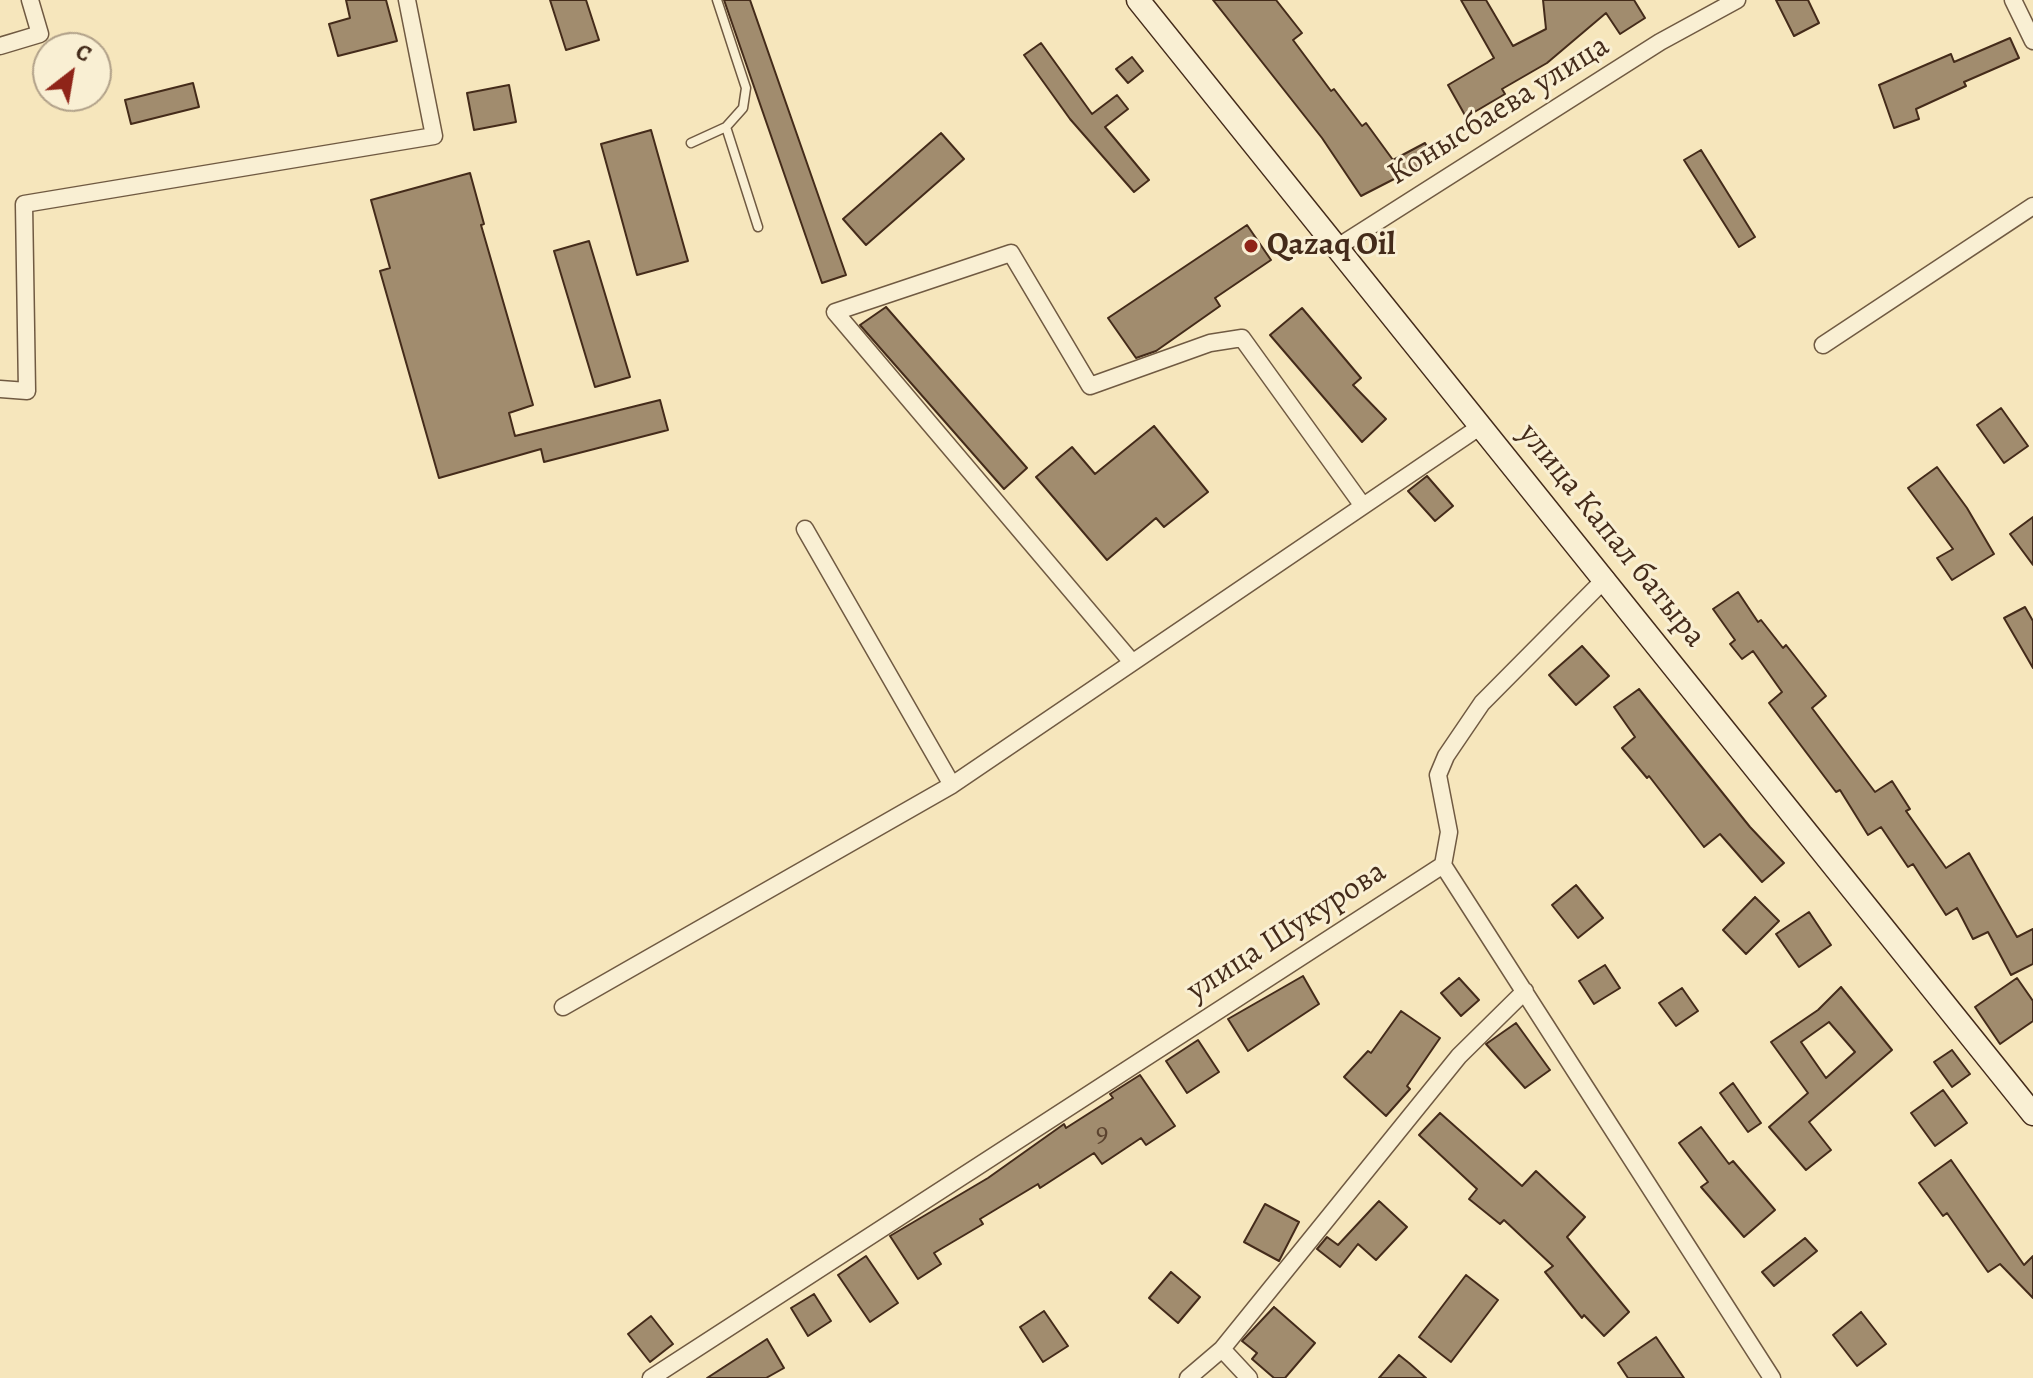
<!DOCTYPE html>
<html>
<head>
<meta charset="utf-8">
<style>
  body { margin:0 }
  #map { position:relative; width:2033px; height:1378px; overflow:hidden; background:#f6e6bc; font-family:Alegreya,serif }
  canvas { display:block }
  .north { position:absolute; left:32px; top:32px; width:80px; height:80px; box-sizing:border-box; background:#f9efd3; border:2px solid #b1a189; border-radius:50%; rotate:31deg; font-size:22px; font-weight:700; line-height:32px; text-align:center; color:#442b1a }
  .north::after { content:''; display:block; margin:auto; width:28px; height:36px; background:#8f2418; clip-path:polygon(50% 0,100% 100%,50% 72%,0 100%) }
</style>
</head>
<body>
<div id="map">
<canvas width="2033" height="1378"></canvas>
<div class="north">С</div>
</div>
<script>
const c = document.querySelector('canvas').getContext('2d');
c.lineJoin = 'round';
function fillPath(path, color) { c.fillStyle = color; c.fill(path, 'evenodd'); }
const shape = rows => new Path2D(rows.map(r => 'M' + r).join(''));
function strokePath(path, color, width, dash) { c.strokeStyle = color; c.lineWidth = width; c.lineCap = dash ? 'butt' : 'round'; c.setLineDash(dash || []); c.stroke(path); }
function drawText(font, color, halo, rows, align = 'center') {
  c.font = font + ' Alegreya,serif'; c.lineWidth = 6; c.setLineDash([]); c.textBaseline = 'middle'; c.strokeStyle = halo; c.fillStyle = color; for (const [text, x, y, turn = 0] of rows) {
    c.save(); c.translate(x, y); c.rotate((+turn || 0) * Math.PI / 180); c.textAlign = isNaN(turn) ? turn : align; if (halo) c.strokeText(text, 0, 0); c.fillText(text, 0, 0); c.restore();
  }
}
const building = shape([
  [346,0,386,0,397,41,338,56,329,24,350,18,346,0],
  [550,0,586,0,599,40,566,50,550,0],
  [724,0,750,0,846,275,822,283,724,0],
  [1213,0,1276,0,1302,33,1293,40,1331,91,1334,89,1362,126,1366,123,1393,160,1425,143,1433,159,1361,196,1322,138,1213,0],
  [1461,0,1486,0,1513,46,1546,29,1543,0,1634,0,1645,18,1620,34,1606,13,1547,63,1502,89,1505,94,1466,117,1448,85,1494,58,1461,0],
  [1776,0,1808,0,1819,23,1794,36,1776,0],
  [2010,38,2019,58,1964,82,1966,86,1916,109,1919,119,1894,128,1879,85,1951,54,1954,62,2010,38],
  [1041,43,1092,114,1117,95,1128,109,1105,127,1149,180,1134,192,1070,119,1024,55,1041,43],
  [1132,57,1143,71,1128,83,1116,69,1132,57],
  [193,83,199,107,131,124,125,100,193,83],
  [509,85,516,122,474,130,467,93,509,85],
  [651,130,688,261,637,275,601,144,651,130],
  [941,133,964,159,866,245,843,219,941,133],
  [1701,150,1755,237,1739,247,1684,160,1701,150],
  [470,173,484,224,481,225,533,405,509,413,515,436,660,400,668,430,544,462,541,449,439,478,380,271,390,268,371,200,470,173],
  [1247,225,1271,260,1215,298,1220,306,1156,351,1136,358,1108,318,1247,225],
  [589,241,630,377,595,387,554,251,589,241],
  [886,307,1027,468,1004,489,860,325,886,307],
  [1302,308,1361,378,1353,385,1386,419,1362,442,1270,335,1302,308],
  [2001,408,2028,446,2004,463,1977,425,2001,408],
  [1154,426,1208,492,1164,527,1156,518,1107,560,1036,477,1072,447,1095,474,1154,426],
  [1937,467,1967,508,1994,554,1952,580,1937,558,1953,549,1908,488,1937,467],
  [1427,476,1453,506,1435,521,1408,491,1427,476],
  [2033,517,2033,565,2010,534,2033,517],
  [1738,592,1758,622,1761,620,1783,648,1786,645,1826,696,1812,708,1875,792,1892,781,1910,809,1906,811,1946,868,1969,853,2017,937,2033,929,2033,964,2011,975,1988,932,1973,939,1957,908,1946,915,1913,864,1908,867,1881,827,1868,835,1840,790,1836,792,1769,703,1782,692,1753,651,1742,659,1730,644,1735,640,1713,609,1738,592],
  [2025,607,2033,621,2033,668,2004,618,2025,607],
  [1582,646,1609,676,1576,705,1549,675,1582,646],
  [1639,689,1750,827,1784,863,1762,882,1720,834,1704,847,1649,776,1647,778,1622,748,1635,737,1614,707,1639,689],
  [1576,885,1603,918,1578,938,1552,905,1576,885],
  [1755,897,1779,921,1746,954,1723,930,1755,897],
  [1809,912,1831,945,1799,967,1776,934,1809,912],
  [1605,965,1620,988,1594,1004,1579,981,1605,965],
  [1303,976,1319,1004,1248,1051,1228,1019,1303,976],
  [1459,978,1479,1000,1461,1016,1441,993,1459,978],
  [2017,978,2033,1001,2033,1021,2000,1044,1975,1007,2017,978],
  [1841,987,1892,1050,1809,1122,1831,1150,1806,1170,1769,1127,1808,1093,1771,1042,1818,1010,1841,987],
  [1829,1022,1855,1052,1826,1078,1801,1042,1829,1022],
  [1682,988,1698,1011,1676,1026,1659,1003,1682,988],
  [1401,1011,1440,1038,1407,1086,1410,1089,1386,1116,1344,1077,1368,1051,1371,1053,1401,1011],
  [1516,1023,1550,1070,1525,1088,1486,1044,1516,1023],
  [1198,1040,1219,1072,1187,1093,1166,1061,1198,1040],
  [1952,1050,1970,1074,1952,1087,1934,1062,1952,1050],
  [1140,1075,1175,1126,1146,1145,1141,1138,1102,1164,1094,1153,1040,1188,1038,1184,980,1219,983,1224,934,1253,941,1264,918,1279,890,1236,988,1178,1064,1124,1066,1128,1113,1098,1110,1094,1140,1075],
  [1733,1083,1761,1123,1748,1132,1720,1093,1733,1083],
  [1943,1090,1967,1123,1935,1146,1911,1113,1943,1090],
  [1440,1113,1522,1186,1536,1171,1585,1217,1567,1237,1629,1312,1604,1336,1584,1315,1582,1318,1545,1272,1553,1266,1504,1220,1500,1224,1469,1199,1477,1189,1419,1135,1440,1113],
  [1701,1127,1729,1164,1733,1161,1775,1210,1744,1237,1701,1187,1708,1182,1679,1143,1701,1127],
  [1951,1160,2024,1265,2033,1256,2033,1298,2000,1264,1988,1272,1947,1213,1943,1216,1919,1183,1951,1160],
  [1379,1201,1407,1227,1376,1260,1358,1244,1340,1267,1317,1249,1327,1237,1338,1245,1379,1201],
  [1265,1204,1299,1222,1279,1261,1244,1242,1265,1204],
  [1805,1238,1817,1251,1774,1286,1762,1272,1805,1238],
  [866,1256,898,1303,870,1322,838,1275,866,1256],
  [1171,1272,1200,1297,1178,1323,1149,1298,1171,1272],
  [1466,1275,1498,1300,1451,1362,1419,1337,1466,1275],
  [814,1294,831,1321,808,1336,791,1308,814,1294],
  [1274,1307,1315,1343,1285,1378,1274,1378,1252,1359,1257,1353,1242,1341,1274,1307],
  [1044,1311,1068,1346,1043,1362,1020,1327,1044,1311],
  [1861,1312,1886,1344,1857,1366,1833,1335,1861,1312],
  [651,1316,673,1344,650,1362,628,1334,651,1316],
  [1656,1337,1684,1378,1628,1378,1618,1363,1656,1337],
  [767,1339,784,1368,766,1378,707,1378,767,1339],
  [1399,1355,1409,1363,1426,1378,1379,1378,1399,1355]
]);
fillPath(building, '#a18c6e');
strokePath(building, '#442b1a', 2);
const service = shape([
  [726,127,758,227],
  [691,143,726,127,743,108,746,88,717,0]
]);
const minor = shape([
  [2013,0,2033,41],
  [0,46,40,34,30,0],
  [1336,248,1660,42,1737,0],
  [1823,345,2033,206],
  [0,389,27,391,24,204,434,136,407,0],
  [805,529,952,785,1481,426],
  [1131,661,835,312,1011,253,1090,386,1210,343,1242,338,1363,506],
  [1443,865,1772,1378],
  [1443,865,1449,832,1438,775,1446,756,1482,703,1606,578],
  [563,1007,952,785],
  [1222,1349,1249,1378],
  [651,1378,1443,865],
  [1188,1378,1222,1349,1459,1056,1525,991]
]);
const secondary = shape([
  [1138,0,2033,1114]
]);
strokePath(service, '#705a42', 11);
strokePath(minor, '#705a42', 19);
strokePath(secondary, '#442b1a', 25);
strokePath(service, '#f9efd3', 8);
strokePath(minor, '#f9efd3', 16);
strokePath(secondary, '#f9efd3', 22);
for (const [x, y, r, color] of [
  [1251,246,8,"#8f2418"]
]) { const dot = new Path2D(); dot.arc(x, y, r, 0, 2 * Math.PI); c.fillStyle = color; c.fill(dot); strokePath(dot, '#f9efd3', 3); }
drawText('28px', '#5b432f', null, [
  ["9",1102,1134]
]);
drawText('32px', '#442b1a', '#f9efd3', [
  ["Конысбаева улица",1499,111,-32],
  ["улица Капал батыра",1611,536,51],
  ["улица Шукурова",1287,932,-33]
]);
drawText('bold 32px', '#442b1a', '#f9efd3', [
  ["Qazaq Oil",1267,246]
], 'left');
</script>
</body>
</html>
